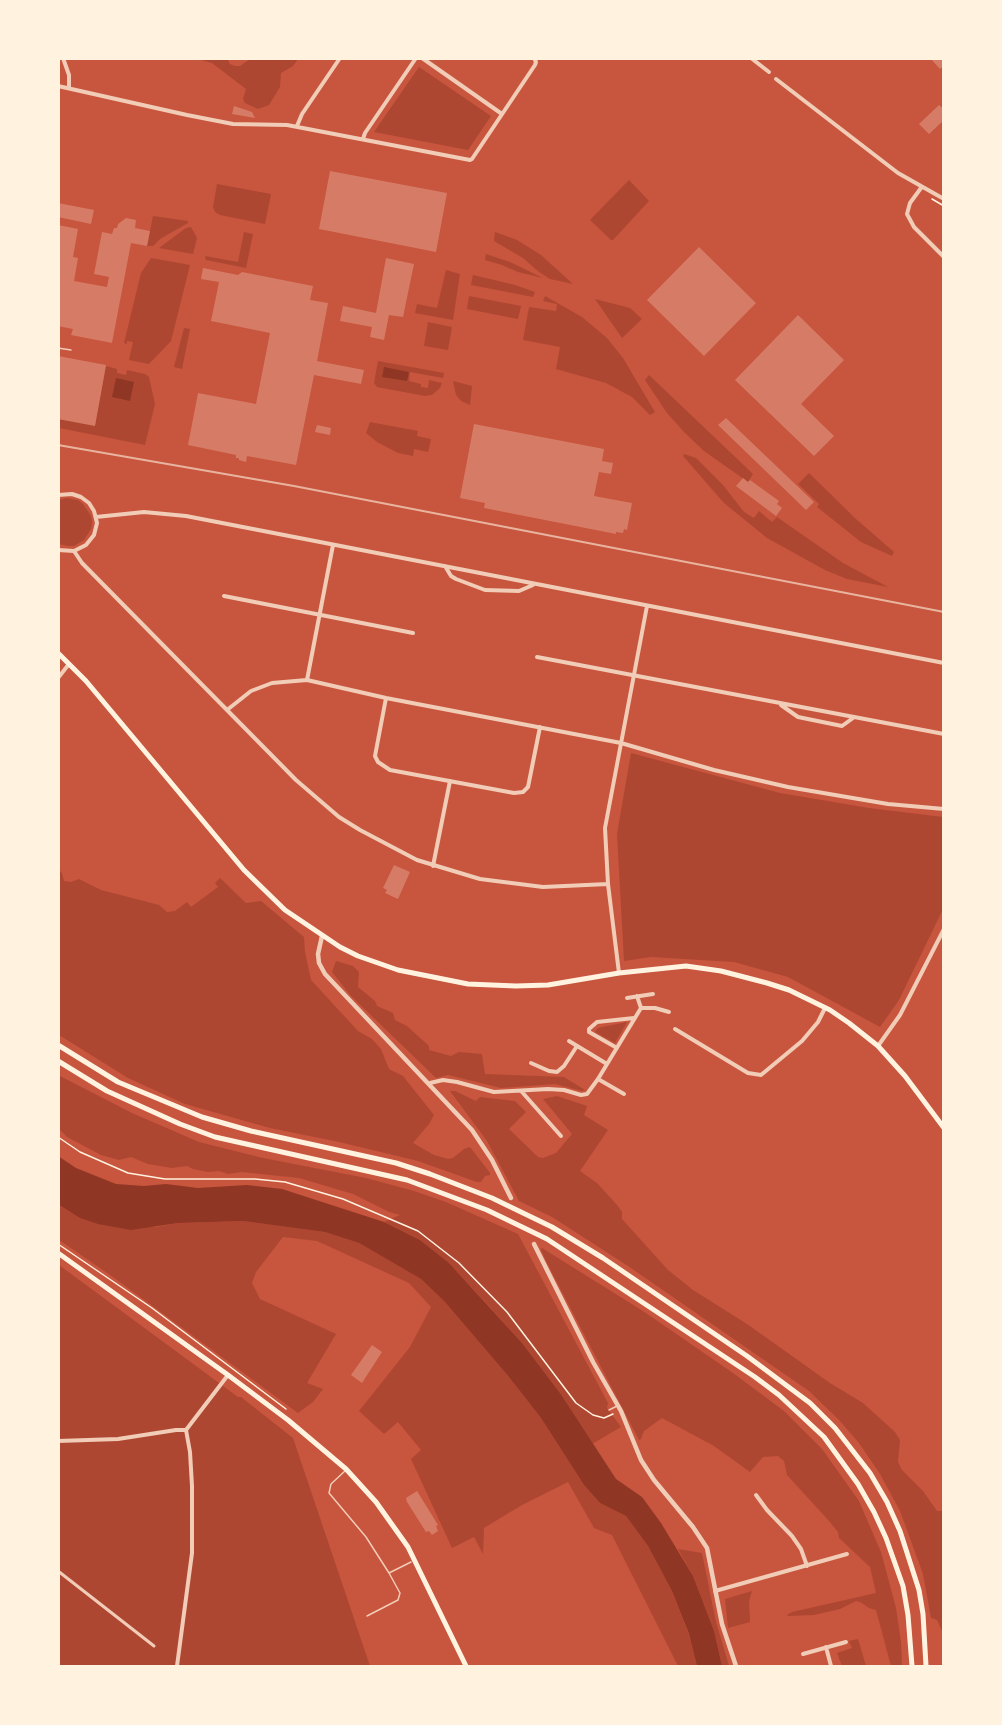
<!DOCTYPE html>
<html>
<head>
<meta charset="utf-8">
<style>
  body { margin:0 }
  #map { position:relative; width:1002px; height:1725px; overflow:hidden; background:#c8553d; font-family:"Alegreya Sans",sans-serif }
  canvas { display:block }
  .frame { position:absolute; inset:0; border:60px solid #fff3e0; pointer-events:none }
</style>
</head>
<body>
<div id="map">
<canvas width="1002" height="1725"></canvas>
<div class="frame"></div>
</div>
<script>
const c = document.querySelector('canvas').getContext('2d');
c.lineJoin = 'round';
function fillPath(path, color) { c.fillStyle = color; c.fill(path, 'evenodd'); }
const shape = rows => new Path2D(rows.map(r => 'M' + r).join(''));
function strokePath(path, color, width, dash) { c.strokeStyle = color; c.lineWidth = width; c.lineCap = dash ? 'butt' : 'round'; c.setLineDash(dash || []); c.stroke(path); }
fillPath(shape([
  [198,59,227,59,230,64,235,66,240,66,250,59,298,59,293,66,281,73,280,87,269,105,258,109,245,103,243,99,246,89,212,63],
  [419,67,491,116,468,150,374,132],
  [629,180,649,201,613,240,611,240,590,220],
  [217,184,271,194,265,224,220,215,215,212,213,207],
  [153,216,188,221,188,223,160,239,153,246,147,246],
  [191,227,197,238,193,254,159,248,186,228],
  [244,232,253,234,246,268,206,260,205,256,238,262],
  [495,232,517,240,541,255,573,284,550,279,539,272,523,258,494,241],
  [486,254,510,262,543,278,518,272,502,265,485,260],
  [151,258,190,265,171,341,149,364,129,360,133,342,127,341,127,344,124,343,141,273],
  [446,270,460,274,453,320,415,313,417,304,437,308],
  [473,275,515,285,535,292,533,297,471,285],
  [469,296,521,306,518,319,467,309],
  [545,296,582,317,607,338,623,358,655,412,650,415,632,397,606,383,556,369,560,347,523,340,529,307,556,311,557,304,543,301],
  [595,299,630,308,642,319,622,338],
  [428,322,452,327,448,350,424,346],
  [184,328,190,329,182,369,174,367],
  [378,361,444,373,443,378,410,372,409,381,421,384,421,387,428,388,429,380,442,383,440,388,432,395,425,396,377,387,374,383],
  [106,366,117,369,117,373,126,375,127,370,145,374,149,377,155,404,145,445,59,428,58,419,95,425],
  [649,375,753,474,748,482,704,451,684,432,667,413,645,380],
  [453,381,472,386,470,405,461,401,456,395],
  [370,422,418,431,417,436,431,439,428,452,414,449,413,456,398,453,377,442,366,433],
  [684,454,696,458,723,485,744,512,754,518,759,511,772,522,777,517,843,563,888,587,847,579,825,570,767,538,724,503,683,456],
  [809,473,856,519,894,552,892,556,861,542,817,507,819,504,798,484],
  [66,498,78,500,83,504,91,516,92,522,91,529,84,540,74,546,68,546,58,544,59,500],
  [631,753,780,793,869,808,943,817,943,909,899,1000,880,1027,788,977,734,962,651,957,624,961,617,834],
  [59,870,62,873,64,881,71,882,79,879,101,890,159,905,167,912,175,911,187,902,191,907,218,887,215,883,220,878,246,903,261,901,304,937,305,952,311,980,358,1031,372,1039,381,1049,389,1069,403,1076,434,1115,429,1124,413,1143,434,1155,448,1159,453,1158,464,1149,470,1147,490,1173,490,1175,485,1176,481,1182,477,1182,418,1161,339,1142,270,1128,185,1104,128,1078,59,1035],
  [336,961,353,966,359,972,358,987,375,1001,377,1006,393,1013,395,1020,407,1026,429,1046,429,1050,451,1056,459,1052,482,1054,485,1074,564,1077,585,1090,582,1091,555,1084,501,1088,448,1075,436,1078,351,996,332,972],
  [627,1022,615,1043,595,1032,598,1028],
  [58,1075,132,1113,199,1142,263,1158,366,1178,414,1191,446,1202,518,1234,608,1403,607,1408,621,1427,592,1444,560,1393,522,1343,488,1305,449,1263,420,1240,384,1222,400,1215,389,1212,353,1194,299,1178,242,1172,228,1174,219,1171,208,1172,193,1169,187,1166,172,1168,148,1164,131,1157,119,1160,101,1155,67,1137,59,1129],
  [450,1091,455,1091,476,1101,480,1097,515,1101,526,1112,509,1129,538,1157,543,1158,556,1153,572,1134,543,1099,557,1096,587,1106,584,1115,608,1130,580,1171,597,1183,617,1205,622,1212,622,1219,668,1270,693,1290,747,1324,830,1383,863,1403,895,1432,900,1440,898,1462,902,1470,923,1491,937,1511,943,1511,943,1633,937,1620,931,1618,923,1574,900,1511,880,1474,859,1443,839,1420,809,1391,628,1266,552,1217,519,1201,487,1141],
  [58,1205,81,1218,156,1227,178,1223,243,1221,325,1232,359,1243,421,1279,445,1302,509,1377,541,1418,584,1485,600,1503,626,1516,648,1546,672,1591,689,1635,697,1666,678,1666,612,1535,594,1528,568,1482,522,1505,484,1528,483,1554,474,1537,452,1548,411,1459,421,1450,398,1422,384,1434,359,1411,410,1347,431,1307,409,1283,317,1241,283,1237,256,1272,252,1283,260,1299,336,1334,307,1383,323,1389,313,1402,298,1413,113,1277,59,1240],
  [542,1248,643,1311,733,1373,784,1411,822,1449,859,1501,881,1552,896,1608,901,1642,902,1666,891,1666,876,1610,869,1608,860,1602,856,1601,840,1609,814,1615,788,1616,787,1615,792,1612,876,1593,870,1567,839,1538,838,1532,829,1521,787,1475,784,1461,778,1456,763,1457,750,1472,714,1446,662,1418,644,1431,641,1439,639,1440,548,1265,541,1250],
  [59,1265,238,1397,241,1397,293,1438,370,1666,59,1666],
  [678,1549,702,1553,716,1622,729,1666,722,1666,714,1631,693,1576],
  [752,1591,749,1601,750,1622,728,1628,725,1599],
  [858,1639,866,1666,842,1666,837,1653,852,1648,849,1641]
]), '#ae4732');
fillPath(shape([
  [384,367,409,372,407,381,382,377],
  [116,378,134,382,130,401,112,397],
  [58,1156,76,1168,116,1184,144,1186,166,1184,198,1188,247,1185,282,1189,384,1222,420,1240,449,1263,522,1343,560,1393,616,1479,642,1497,661,1523,693,1576,714,1631,722,1666,697,1666,689,1634,672,1591,648,1546,626,1516,600,1503,584,1485,541,1418,509,1377,445,1302,421,1279,359,1243,325,1232,243,1221,178,1223,131,1230,98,1224,80,1218,59,1205]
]), '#8f3625');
fillPath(shape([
  [930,58,944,58,944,65,940,69],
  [939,105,944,109,944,120,929,134,919,124],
  [234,106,252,112,255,118,232,114],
  [330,171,447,193,436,252,319,229],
  [58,203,94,210,91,224,58,217],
  [126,218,136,220,135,228,150,231,147,246,131,243,112,343,71,335,73,329,58,326,58,225,78,229,73,257,78,258,74,281,107,287,109,277,94,274,102,232,112,234,114,228,117,228,118,224],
  [699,247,756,303,704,356,647,300],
  [386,258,414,264,403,317,389,315,384,340,370,337,372,327,340,321,343,306,376,313],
  [203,268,238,275,242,272,313,286,310,300,328,303,317,361,364,370,361,384,314,375,296,465,247,456,246,462,239,460,239,458,236,458,236,455,188,445,198,393,256,404,270,333,211,321,219,282,201,279],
  [798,315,844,360,801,404,834,436,814,456,735,380],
  [58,356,106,365,95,426,58,419],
  [726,418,814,502,806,510,718,425],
  [474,424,604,449,602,461,613,463,611,474,599,472,594,496,632,503,627,530,624,529,623,533,616,532,616,534,484,508,485,503,460,498],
  [317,425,331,428,330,435,315,432],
  [743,478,748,482,750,480,779,501,777,504,782,508,776,516,736,486],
  [394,865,410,872,398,899,385,893,387,890,383,888],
  [372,1345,382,1352,362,1383,351,1375],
  [417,1491,438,1525,436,1526,438,1531,432,1535,429,1531,426,1532,407,1502,406,1498]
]), '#d67c66');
strokePath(shape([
  [932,199,944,206],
  [58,1137,80,1152,128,1173,165,1179,255,1179,285,1182,343,1199,418,1231,459,1263,507,1312,576,1403,593,1415,604,1418,613,1414],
  [58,1244,152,1308,286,1409]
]), '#fff3e0', 1.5);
strokePath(shape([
  [58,348,71,350],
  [609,1410,617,1406],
  [346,1470,331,1484,329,1493,366,1537,389,1573,400,1593,398,1600,367,1616],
  [389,1573,411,1562]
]), '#f1ccb7', 1.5);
strokePath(shape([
  [58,1571,154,1646]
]), '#f1ccb7', 3);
strokePath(shape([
  [63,58,69,75,69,88],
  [422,58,502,114],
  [751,58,769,72],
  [776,79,898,173,944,199],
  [58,86,187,115,233,124,287,125,470,160,472,159,535,65,536,62,534,58],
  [297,126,302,114,340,58],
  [363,139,365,133,416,58],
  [921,188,910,203,907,214,914,227,944,257],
  [58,495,72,494,81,497,89,503,94,511,97,523,94,535,86,545,74,551,58,550],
  [96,517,144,512,186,516,944,663],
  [74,551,82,563,296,780,339,817,360,830,417,860,480,879,543,887,608,884],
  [445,566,451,576,456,579,485,590,519,591,533,585],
  [224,596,413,633],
  [537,657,944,734],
  [58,678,69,664],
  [307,680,333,545],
  [386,698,375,756,378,762,390,770,514,793,523,792,528,787,540,727],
  [781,705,798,717,842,726,853,718],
  [227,710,251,691,272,683,307,680,386,698,621,743,714,770,788,787,888,804,944,809],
  [433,866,450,781],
  [619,973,608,884,605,828,647,606],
  [637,996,641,1008],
  [627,998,653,994],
  [675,1029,748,1073,761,1075,802,1041,818,1022,825,1008],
  [569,1041,607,1064],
  [878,1046,900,1015,944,929],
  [617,1048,589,1032,589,1029,597,1022,634,1018],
  [531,1063,549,1071,557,1072,564,1066,577,1046],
  [598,1079,624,1094],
  [430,1083,443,1080,457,1082,494,1092,548,1089,564,1090,581,1095,587,1094,598,1079,641,1008,655,1008,669,1012],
  [522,1092,561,1136],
  [186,1430,228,1375],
  [58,1441,118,1439,176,1430,186,1430],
  [756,1495,767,1510,792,1536,801,1549,807,1566],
  [715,1591,847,1554],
  [826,1647,831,1666],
  [803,1654,846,1642],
  [177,1666,192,1553,192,1486,190,1452,186,1430]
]), '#f1ccb7', 4);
strokePath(shape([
  [322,936,318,954,319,963,325,974,472,1130,492,1160,511,1198],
  [534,1244,593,1362,621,1411,641,1460,654,1480,693,1527,707,1548,722,1624,736,1666]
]), '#f1ccb7', 4.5);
strokePath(shape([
  [58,653,86,681,244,870,285,910,340,947,358,956,398,970,468,984,516,986,548,985,619,973,686,966,721,971,767,983,789,990,830,1010,849,1023,878,1046,905,1076,944,1128],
  [58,1045,118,1082,202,1117,251,1131,396,1163,430,1174,492,1198,552,1227,603,1258,747,1356,810,1403,835,1428,870,1473,887,1502,900,1531,919,1590,923,1614,926,1666],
  [58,1061,107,1091,180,1124,215,1137,407,1180,487,1210,547,1239,755,1377,779,1395,824,1437,858,1484,874,1512,886,1538,903,1586,908,1615,912,1666],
  [58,1253,228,1375,288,1420,346,1469,376,1502,408,1547,466,1666]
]), '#fff3e0', 5);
strokePath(shape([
  [58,445,294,486,944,612]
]), '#e9b49f', 2);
</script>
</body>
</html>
